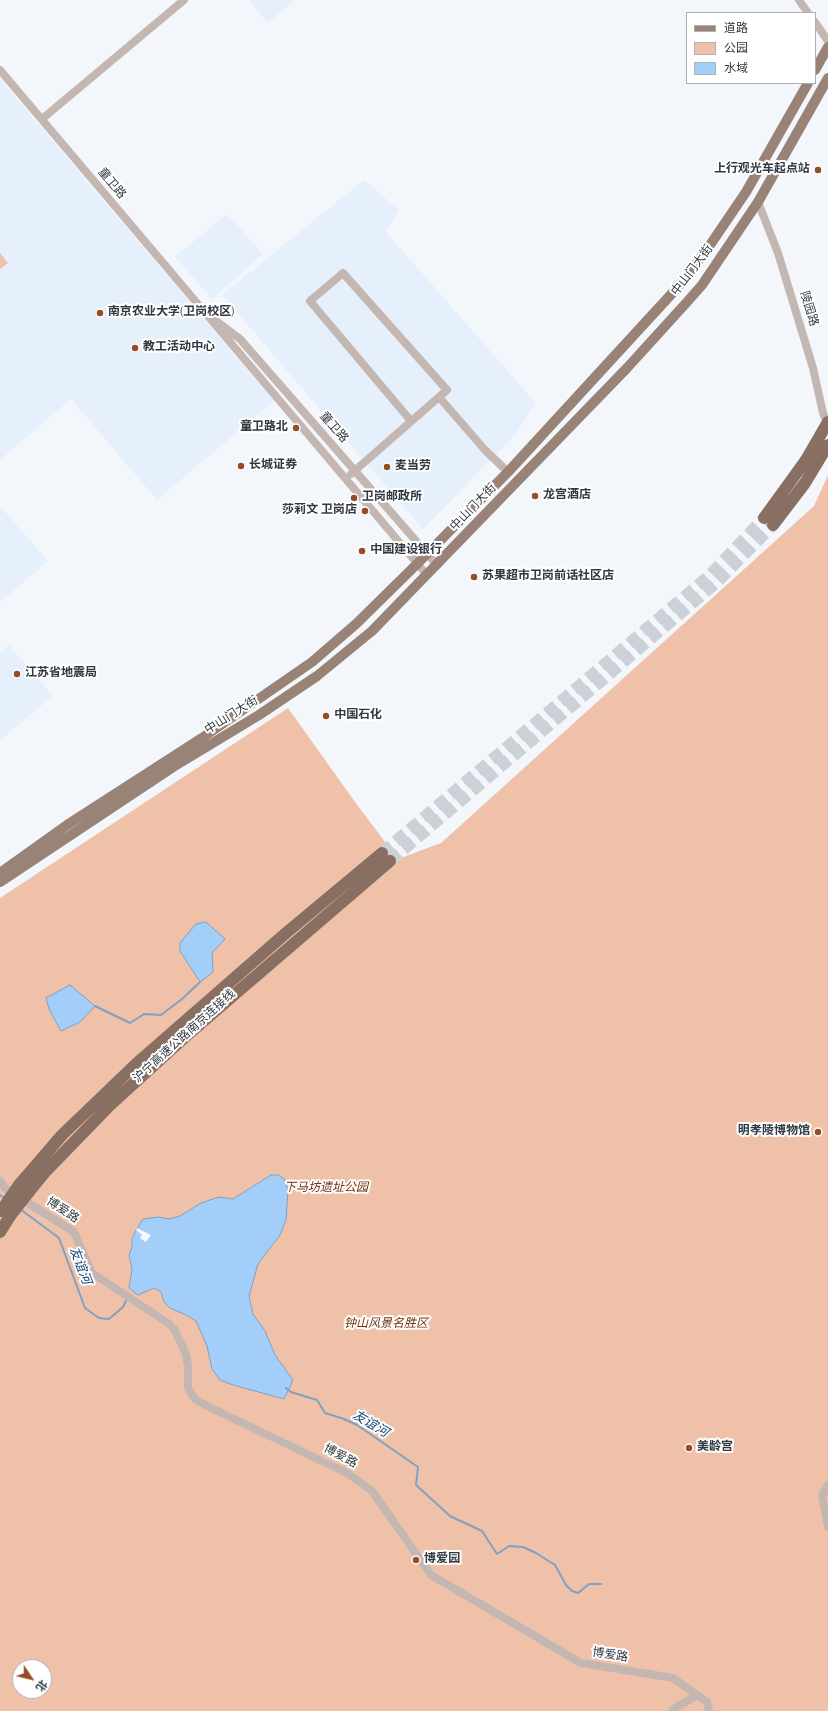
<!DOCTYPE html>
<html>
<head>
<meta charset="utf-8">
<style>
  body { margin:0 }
  #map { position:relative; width:828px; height:1711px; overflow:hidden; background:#f3f7fc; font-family:Spectral,"Noto Sans SC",serif }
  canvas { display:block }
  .legend { position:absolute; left:686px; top:12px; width:130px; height:72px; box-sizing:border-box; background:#fff; border:1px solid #acafb3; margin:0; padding:5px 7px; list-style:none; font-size:12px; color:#303841 }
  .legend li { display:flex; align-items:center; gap:8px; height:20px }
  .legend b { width:20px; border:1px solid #acafb3 }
  .north { position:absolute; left:12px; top:1659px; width:40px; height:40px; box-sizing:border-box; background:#fff; border:1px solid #acafb3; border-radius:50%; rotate:125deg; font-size:11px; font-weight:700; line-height:16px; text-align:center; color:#303841 }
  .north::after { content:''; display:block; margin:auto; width:14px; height:18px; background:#944e26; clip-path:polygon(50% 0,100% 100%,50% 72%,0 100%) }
</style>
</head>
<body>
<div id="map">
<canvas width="828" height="1711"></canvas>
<ul class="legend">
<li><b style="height:5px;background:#998276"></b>道路</li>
<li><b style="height:11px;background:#efc1a9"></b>公园</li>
<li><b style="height:11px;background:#a3cef9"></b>水域</li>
</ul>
<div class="north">北</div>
</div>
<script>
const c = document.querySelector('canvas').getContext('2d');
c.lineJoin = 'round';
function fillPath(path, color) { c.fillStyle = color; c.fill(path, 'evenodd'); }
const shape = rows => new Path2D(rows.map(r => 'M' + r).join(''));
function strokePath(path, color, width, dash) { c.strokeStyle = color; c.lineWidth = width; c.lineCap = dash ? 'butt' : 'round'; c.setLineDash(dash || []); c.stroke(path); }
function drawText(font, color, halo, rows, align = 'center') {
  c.font = font + ' Spectral,"Noto Sans SC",serif'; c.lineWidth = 4; c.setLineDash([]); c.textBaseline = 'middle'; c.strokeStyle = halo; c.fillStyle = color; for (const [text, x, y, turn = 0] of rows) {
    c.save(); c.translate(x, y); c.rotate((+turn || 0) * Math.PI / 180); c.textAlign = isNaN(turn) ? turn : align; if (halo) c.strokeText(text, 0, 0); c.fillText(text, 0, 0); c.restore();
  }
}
fillPath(shape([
  [249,0,295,0,268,23],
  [0,79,274,401,157,500,71,399,0,460],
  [364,180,399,210,385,231,536,403,515,435,423,529,222,295],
  [225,215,232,219,263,254,212,299,175,257],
  [0,506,48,561,0,602],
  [9,645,53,696,0,740,0,652]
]), '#e5f0fc');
fillPath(shape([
  [0,253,8,263,0,269],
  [828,475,828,1711,0,1711,0,898,288,708,355,802,398,859,441,843,814,506],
  [20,1667,44,1667,44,1691,20,1691]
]), '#efc1a9');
const water = shape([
  [206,922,225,939,212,953,213,972,200,982,180,951,180,943,196,924,206,922],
  [70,985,95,1006,80,1022,61,1031,49,1009,46,998,70,985],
  [271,1175,278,1175,284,1179,288,1190,286,1220,280,1235,258,1264,249,1296,253,1314,265,1331,275,1355,293,1380,284,1399,233,1385,220,1380,212,1369,207,1346,196,1321,188,1316,170,1308,164,1302,161,1292,154,1288,138,1295,129,1288,132,1269,129,1255,132,1247,132,1239,136,1230,143,1219,158,1217,169,1219,180,1216,201,1203,219,1197,233,1199,271,1175]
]);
fillPath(water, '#a3cef9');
strokePath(water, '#80a1c2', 1);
fillPath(shape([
  [137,1228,151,1235,146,1242,140,1238,142,1235,136,1230]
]), '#f3f7fc');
strokePath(shape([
  [95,1006,130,1023,144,1014,161,1015,182,999,200,982],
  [0,1195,5,1198],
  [20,1209,59,1238,85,1308,99,1318,109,1319,123,1307,127,1299],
  [286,1388,291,1392,317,1400,325,1413,344,1419,357,1425,418,1467,416,1485,450,1516,482,1531,497,1554,509,1546,523,1547,536,1553,555,1565,566,1585,572,1591,578,1593,589,1584,601,1584]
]), '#80a1c2', 2);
strokePath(shape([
  [382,853,710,575,764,518],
  [390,861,717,582,773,525]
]), '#ccd1d7', 12, [12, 6]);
strokePath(shape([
  [799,0,808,13],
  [815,22,828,41],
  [0,70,427,575],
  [42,119,184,0],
  [758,202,778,253,813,368,823,413,828,425],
  [216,321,240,339,437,565],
  [411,421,310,301,343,273,447,390,439,397,485,450,508,472],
  [351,474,439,397],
  [0,1181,6,1189,74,1232,92,1273,168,1323,174,1329,186,1354,188,1366,188,1388,195,1399,205,1405,347,1473,372,1491,431,1575,581,1663,673,1678,707,1702,709,1711],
  [828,1485,822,1496,828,1527],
  [672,1711,673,1709,698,1695]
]), '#c4b7b1', 8);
strokePath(shape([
  [815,70,828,47],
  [0,873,67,825,202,738,312,662,356,624,417,564,508,472,677,288,706,251,746,192,808,83],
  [0,882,173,767,259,715,317,676,372,631,627,368,687,302,702,285,758,202,828,78]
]), '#998276', 10);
strokePath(shape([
  [764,518,806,460],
  [773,525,805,483,828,445],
  [19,1185,62,1135,136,1064,286,933,382,853],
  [28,1193,46,1171,110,1105,185,1037,390,861],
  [0,1232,10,1216]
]), '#896f61', 12);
strokePath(shape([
  [806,460,828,422],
  [1,1211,19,1185],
  [10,1216,28,1193]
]), '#896f61', 12);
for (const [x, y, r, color] of [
  [818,170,4,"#944e26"],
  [100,313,4,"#944e26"],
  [135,348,4,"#944e26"],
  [296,428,4,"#944e26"],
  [241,466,4,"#944e26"],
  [387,467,4,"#944e26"],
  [535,496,4,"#944e26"],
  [354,498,4,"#944e26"],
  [365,511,4,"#944e26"],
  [362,551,4,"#944e26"],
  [474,577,4,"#944e26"],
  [17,674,4,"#944e26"],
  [326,716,4,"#944e26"],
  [818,1132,4,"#944e26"],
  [689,1448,4,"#944e26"],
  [416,1560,4,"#944e26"]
]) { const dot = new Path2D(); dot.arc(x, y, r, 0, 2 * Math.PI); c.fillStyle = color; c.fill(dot); strokePath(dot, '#fff', 1.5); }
drawText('bold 12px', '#303841', '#fff', [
  ["上行观光车起点站",810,170,"right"],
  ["南京农业大学(卫岗校区)",108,313],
  ["教工活动中心",143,348],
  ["童卫路北",288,428,"right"],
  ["长城证券",249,466],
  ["麦当劳",395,467],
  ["龙宫酒店",543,496],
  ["卫岗邮政所",362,498],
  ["莎莉文 卫岗店",357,511,"right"],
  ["中国建设银行",370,551],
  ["苏果超市卫岗前话社区店",482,577],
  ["江苏省地震局",25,674],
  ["中国石化",334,716],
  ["明孝陵博物馆",810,1132,"right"],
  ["美龄宫",697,1448],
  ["博爱园",424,1560]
], 'left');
drawText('12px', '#303841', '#fff', [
  ["童卫路",111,184,50],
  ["中山门大街",693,271,-53],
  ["陵园路",808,309,73],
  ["童卫路",333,428,49],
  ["中山门大街",474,508,-46],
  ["中山门大街",232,716,-32],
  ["沪宁高速公路南京连接线",185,1037,-42],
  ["博爱路",62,1211,34],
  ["博爱路",340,1457,28],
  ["博爱路",610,1656,9]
]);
drawText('italic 12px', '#6f3208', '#fff', [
  ["下马坊遗址公园",326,1189],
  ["钟山风景名胜区",386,1325]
]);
drawText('italic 13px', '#104b7b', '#fff', [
  ["友谊河",79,1266,69],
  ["友谊河",370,1425,31]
]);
</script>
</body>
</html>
